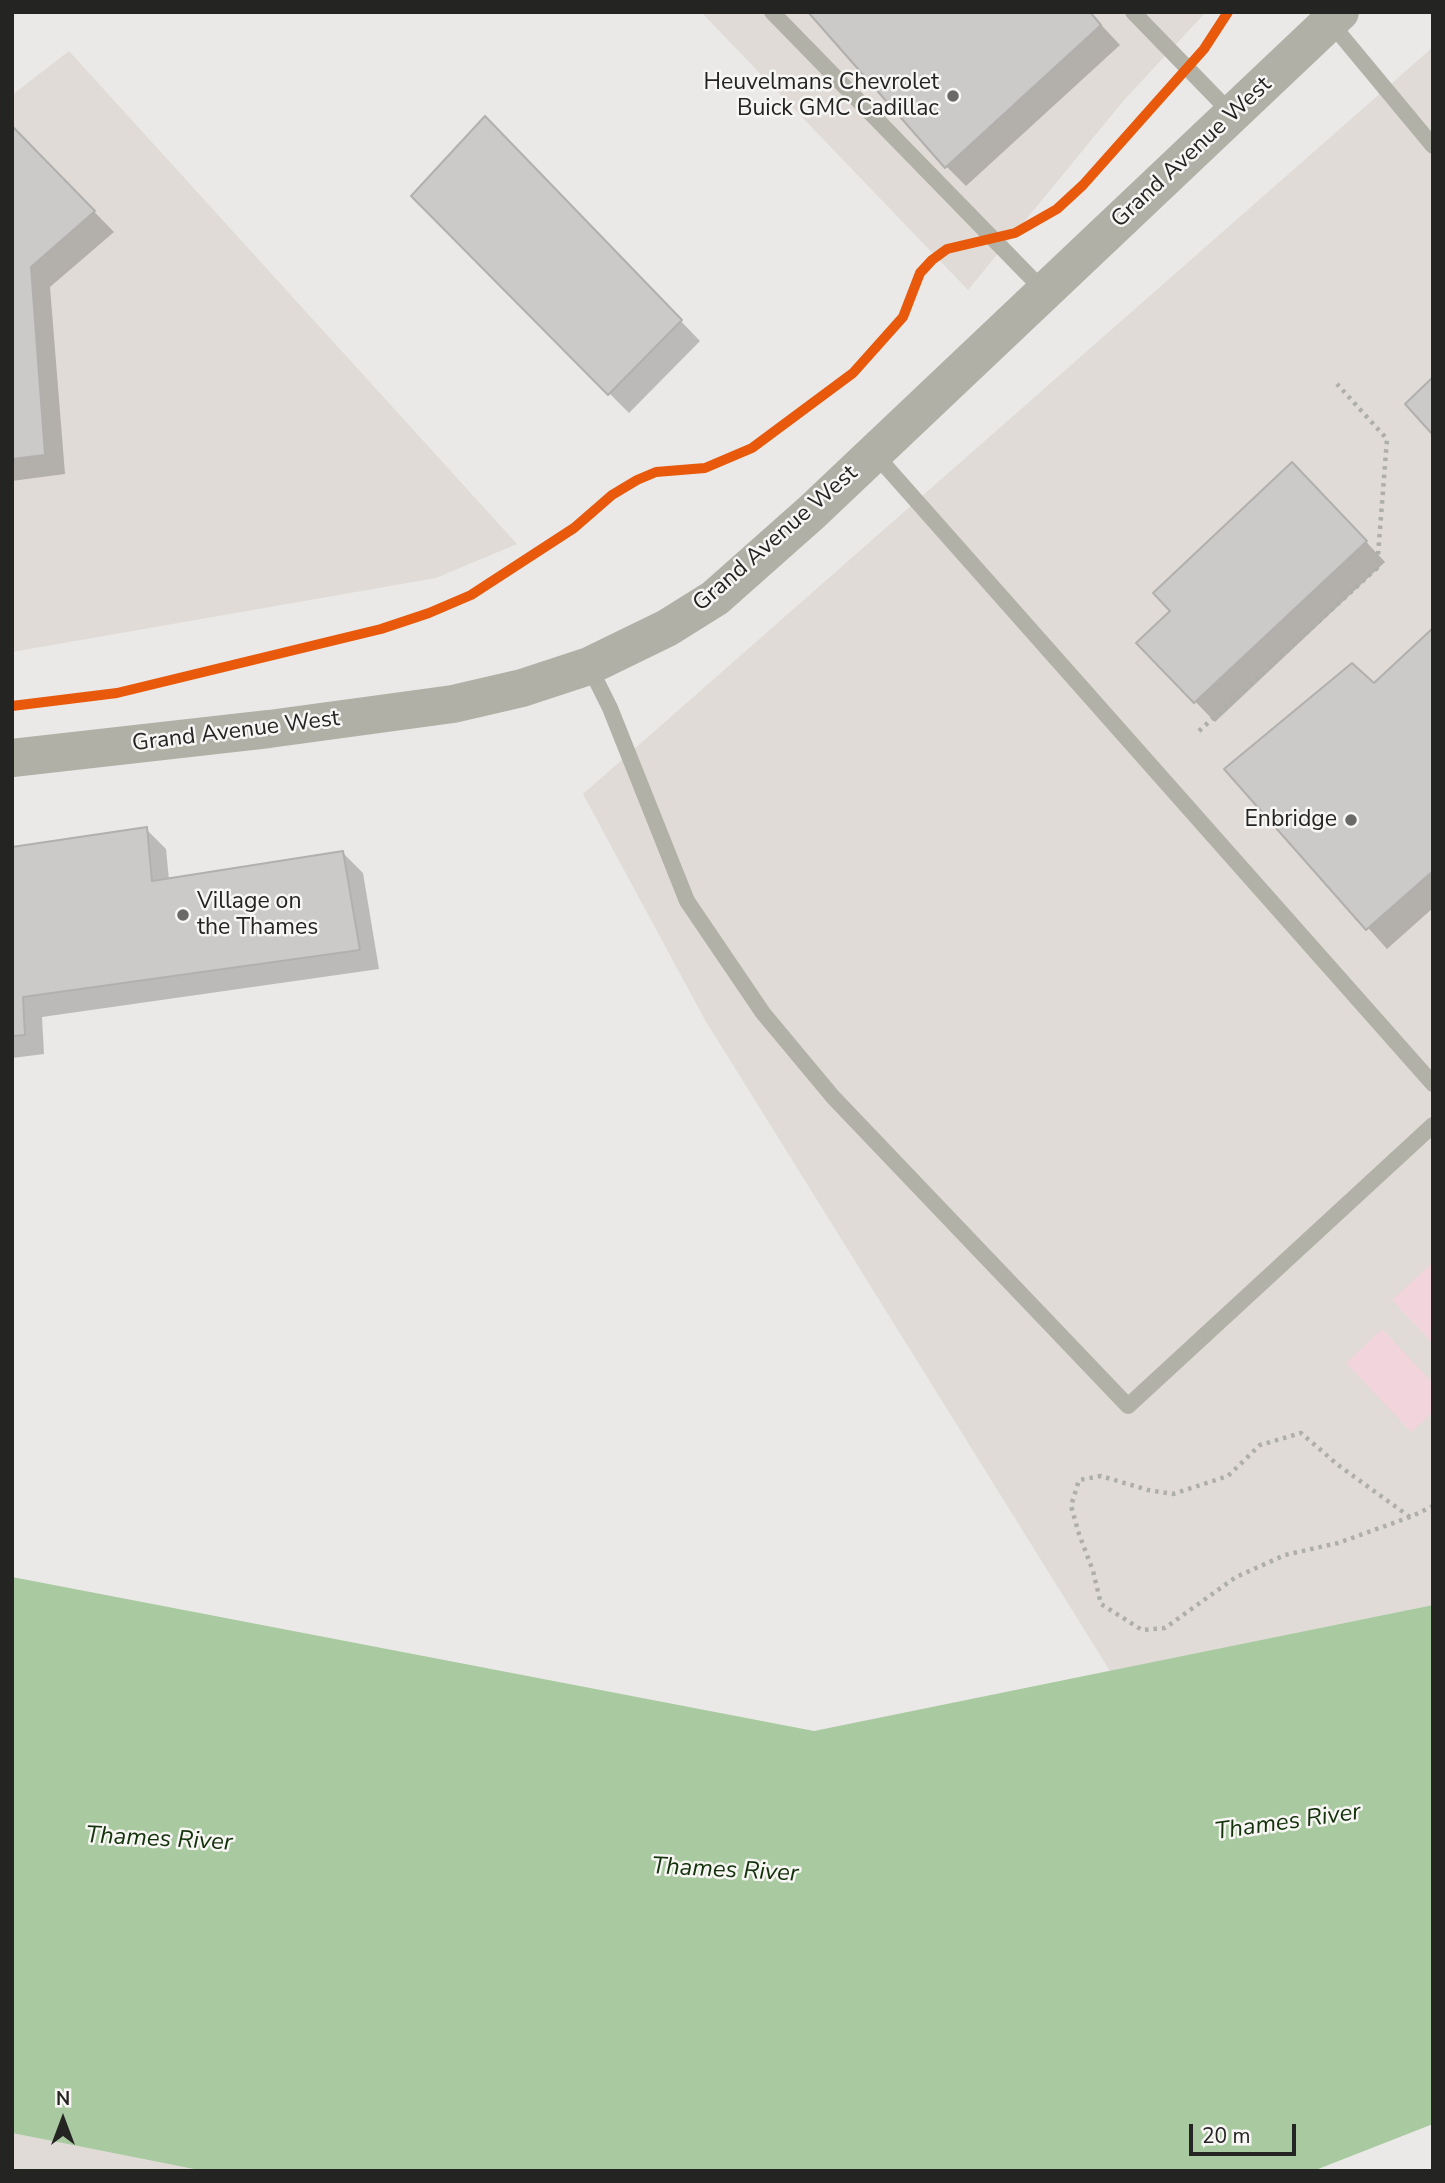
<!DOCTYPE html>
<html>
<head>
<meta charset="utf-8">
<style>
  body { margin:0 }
  #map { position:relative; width:1445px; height:2183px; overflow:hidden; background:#eae9e7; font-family:"Nunito Sans",sans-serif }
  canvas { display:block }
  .frame { position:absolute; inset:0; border:14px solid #242423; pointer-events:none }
  .north { position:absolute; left:28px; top:2085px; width:70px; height:70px; -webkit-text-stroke:5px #f8f6f4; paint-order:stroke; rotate:0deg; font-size:19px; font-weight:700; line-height:28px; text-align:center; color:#242423 }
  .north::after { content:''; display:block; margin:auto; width:24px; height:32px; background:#242423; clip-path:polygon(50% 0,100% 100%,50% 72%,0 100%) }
  .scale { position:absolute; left:1189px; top:2124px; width:107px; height:32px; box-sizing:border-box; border:4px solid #242423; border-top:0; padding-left:9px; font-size:21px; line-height:24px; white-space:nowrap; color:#242423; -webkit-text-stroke:5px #f8f6f4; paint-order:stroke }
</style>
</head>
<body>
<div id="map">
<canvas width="1445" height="2183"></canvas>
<div class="frame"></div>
<div class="north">N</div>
<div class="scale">20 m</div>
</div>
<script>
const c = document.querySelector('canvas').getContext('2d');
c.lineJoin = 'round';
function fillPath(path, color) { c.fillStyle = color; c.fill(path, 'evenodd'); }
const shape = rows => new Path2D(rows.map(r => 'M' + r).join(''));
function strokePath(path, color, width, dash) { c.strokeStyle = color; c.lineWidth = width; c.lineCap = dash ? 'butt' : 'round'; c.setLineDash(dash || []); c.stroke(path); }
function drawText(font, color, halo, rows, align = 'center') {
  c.font = font + ' "Nunito Sans",sans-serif'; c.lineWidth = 5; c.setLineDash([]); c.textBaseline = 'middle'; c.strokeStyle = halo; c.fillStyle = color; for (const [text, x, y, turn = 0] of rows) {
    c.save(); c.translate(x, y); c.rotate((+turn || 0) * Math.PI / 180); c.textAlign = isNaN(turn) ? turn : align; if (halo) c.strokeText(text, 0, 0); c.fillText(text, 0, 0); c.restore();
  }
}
fillPath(shape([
  [701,12,1206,12,1125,99,968,290],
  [1433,47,1433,1605,1110,1671,705,1020,583,794],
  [69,51,517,544,436,578,12,652,12,95],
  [12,2133,204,2171,12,2171]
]), '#e0dbd6');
fillPath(shape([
  [1432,1263,1433,1263,1433,1344,1392,1300],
  [1382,1329,1433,1383,1433,1412,1411,1432,1346,1363]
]), '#f2d5dc');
fillPath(shape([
  [12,1577,814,1731,1433,1605,1433,2124,1313,2171,204,2171,12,2133]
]), '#a9caa0');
fillPath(shape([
  [1089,12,1120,45,966,186,946,166],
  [12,128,114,232,50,287,65,474,12,481],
  [505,138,700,341,629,413,413,196],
  [1312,484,1385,562,1215,722,1139,643],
  [1433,630,1433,908,1387,949,1227,770,1374,686],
  [146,829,166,849,169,880,343,853,363,873,379,969,42,1017,44,1054,12,1058,12,849]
]), '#0003');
const building = shape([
  [808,12,1090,12,1101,25,945,168,808,12],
  [485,116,682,320,608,395,411,196,485,116],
  [12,126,95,211,31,267,45,455,12,459,12,126],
  [1433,377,1433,435,1405,404,1433,377],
  [1292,462,1367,541,1194,703,1136,643,1170,611,1153,593,1292,462],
  [1433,628,1433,871,1366,930,1224,769,1352,663,1374,683,1433,628],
  [147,827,152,881,343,851,360,950,23,997,25,1035,12,1036,12,847,147,827]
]);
fillPath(building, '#cbcac9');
strokePath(building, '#b1b0ae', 2);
strokePath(shape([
  [1199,731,1377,568,1387,439,1337,384],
  [1410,1517,1338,1465,1301,1433,1260,1445,1228,1476,1173,1494,1148,1490,1101,1476,1079,1480,1071,1506,1079,1534,1093,1571,1101,1604,1142,1630,1165,1628,1236,1577,1285,1555,1338,1543,1410,1517,1433,1506]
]), '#afafa9', 4.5, [3.5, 5]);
strokePath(shape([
  [772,12,1044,291],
  [1133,12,1233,115],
  [1330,22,1433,146],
  [874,453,1433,1084],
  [589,666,610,708,687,901,763,1013,833,1097,1128,1406,1433,1125]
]), '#b2b1a7', 16);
strokePath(shape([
  [12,758,269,729,453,704,522,688,589,666,667,628,715,598,812,512,1340,12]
]), '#b1b0a6', 38);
strokePath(shape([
  [12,706,117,693,381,629,429,613,471,595,574,528,612,495,637,480,656,472,705,468,752,448,853,373,903,317,920,273,932,260,947,249,1015,233,1057,209,1083,185,1204,49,1228,12]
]), '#e8590c', 10);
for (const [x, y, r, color] of [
  [953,96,7,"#696968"],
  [1351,820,7,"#696968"],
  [183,915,7,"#696968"]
]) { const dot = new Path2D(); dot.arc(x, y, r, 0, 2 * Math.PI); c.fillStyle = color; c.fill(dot); strokePath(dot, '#f8f6f4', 2.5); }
drawText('23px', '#242423', '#f8f6f4', [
  ["Heuvelmans Chevrolet",939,83],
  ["Buick GMC Cadillac",939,109],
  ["Enbridge",1337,820],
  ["Village on",197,902,"left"],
  ["the Thames",197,928,"left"]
], 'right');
drawText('23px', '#242423', '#f8f6f4', [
  ["Grand Avenue West",1192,153,-43],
  ["Grand Avenue West",776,539,-41],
  ["Grand Avenue West",236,732,-7]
]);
drawText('italic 24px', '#12320a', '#f8f6f4', [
  ["Thames River",1288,1823,-8],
  ["Thames River",159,1840,3],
  ["Thames River",725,1871,3]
]);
</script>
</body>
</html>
